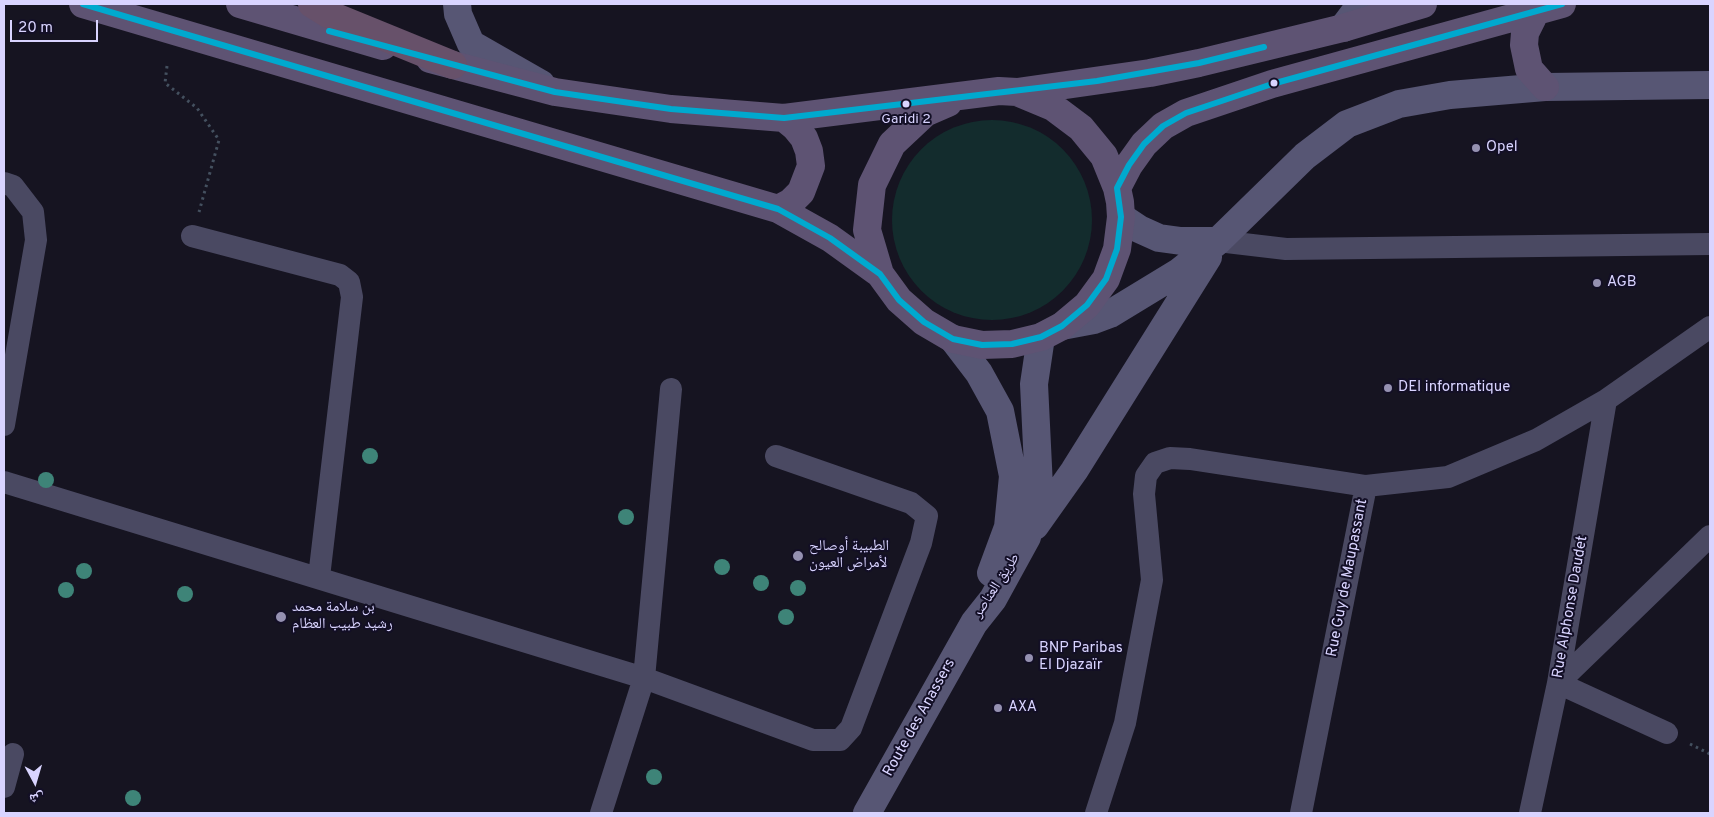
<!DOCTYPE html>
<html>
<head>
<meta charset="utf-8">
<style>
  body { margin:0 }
  #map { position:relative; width:1714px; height:817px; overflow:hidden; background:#161421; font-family:Overpass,"Noto Naskh Arabic",sans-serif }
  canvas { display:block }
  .frame { position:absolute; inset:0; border:5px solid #d9d4ff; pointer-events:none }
  .north { position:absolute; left:10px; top:757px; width:50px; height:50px; -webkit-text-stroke:4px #130f26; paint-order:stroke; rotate:174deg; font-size:14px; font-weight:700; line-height:20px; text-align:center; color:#d9d4ff }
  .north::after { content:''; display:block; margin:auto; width:18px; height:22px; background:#d9d4ff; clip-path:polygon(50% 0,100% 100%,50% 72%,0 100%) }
  .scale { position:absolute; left:10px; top:20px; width:88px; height:22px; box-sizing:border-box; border:2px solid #d9d4ff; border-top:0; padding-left:6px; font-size:15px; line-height:18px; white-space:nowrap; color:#d9d4ff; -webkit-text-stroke:4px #130f26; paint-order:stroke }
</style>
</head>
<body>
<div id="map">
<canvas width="1714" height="817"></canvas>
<div class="frame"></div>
<div class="north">ش</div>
<div class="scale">20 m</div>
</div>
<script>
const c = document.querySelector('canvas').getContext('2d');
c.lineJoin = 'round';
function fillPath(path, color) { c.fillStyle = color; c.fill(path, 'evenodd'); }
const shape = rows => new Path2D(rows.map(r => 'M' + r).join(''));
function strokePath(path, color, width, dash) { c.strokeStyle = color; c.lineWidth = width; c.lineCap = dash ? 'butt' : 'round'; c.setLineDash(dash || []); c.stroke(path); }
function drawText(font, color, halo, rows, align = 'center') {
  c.font = font + ' Overpass,"Noto Naskh Arabic",sans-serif'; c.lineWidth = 4; c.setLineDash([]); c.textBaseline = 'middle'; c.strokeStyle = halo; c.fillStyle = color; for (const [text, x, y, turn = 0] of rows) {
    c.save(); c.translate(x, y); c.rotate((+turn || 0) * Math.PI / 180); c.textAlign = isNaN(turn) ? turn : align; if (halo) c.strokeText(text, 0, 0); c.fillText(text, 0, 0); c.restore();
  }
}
fillPath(shape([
  '892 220a100 100 0 1 1 200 0a100 100 0 1 1-200 0Z'
]), '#132c2d');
strokePath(shape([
  [167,66,165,83,197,108,219,140,199,212],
  [1690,744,1710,754]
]), '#44505f', 3, [2.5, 4]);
strokePath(shape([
  [4,183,13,186,33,212,36,240,4,425],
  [192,236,340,275,349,282,352,297,319,577],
  [1218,241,1286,249,1710,244],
  [4,482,644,678,813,740,840,740,851,728,921,543,927,516,911,503,776,456],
  [1667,733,1558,683,1710,536],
  [4,787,13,754],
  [601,813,644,678,671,389],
  [1096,813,1125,723,1152,580,1144,494,1146,476,1155,463,1170,458,1190,459,1366,486],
  [1301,813,1366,486,1448,477,1536,440,1606,400,1710,327],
  [1530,813,1558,683,1606,400]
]), '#4a4962', 22);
strokePath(shape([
  [457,4,458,14,471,44,541,84],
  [1343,28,1361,4],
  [1121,217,1139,229,1159,238,1181,241,1218,241],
  [1062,326,1094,320,1110,314,1179,272,1218,241,1305,156,1347,124,1399,104,1450,95,1545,87,1710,85],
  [953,339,979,373,1000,411,1013,476,1008,527,991,573],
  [1035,526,1074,471,1208,257],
  [867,813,974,623,993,599,1027,537,1039,487,1034,384,1041,337]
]), '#575674', 28);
strokePath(shape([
  [83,4,778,209,830,238,880,274,899,300,924,322,953,339,982,345,1012,344,1041,337,1062,326,1087,305,1106,279,1117,249,1121,217,1120,202,1117,188,1104,156,1081,128,1053,107,1017,92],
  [240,4,383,46],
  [1536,11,1525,33,1524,45,1529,69,1545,87],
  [430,59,555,92,671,109,784,118,999,91,1017,92,1150,73,1199,63,1343,28,1423,4],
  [1117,188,1129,165,1144,144,1163,126,1186,113,1272,84,1562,4],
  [778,209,791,202,801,192,811,166,809,151,804,138,795,127,784,118],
  [880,274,867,230,872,185,892,144,925,113,948,103]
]), '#5e5373', 28);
strokePath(shape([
  [312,4,328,14,453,65]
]), '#67516a', 28);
strokePath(shape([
  [83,4,778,209,830,238,880,274,899,300,924,322,953,339,982,345,1012,344,1041,337,1062,326,1087,305,1106,279,1117,249,1121,217,1117,188,1129,165,1144,144,1163,126,1186,113,1272,84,1562,4],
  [329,31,555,92,671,109,784,118,1097,81,1199,63,1264,47]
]), '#00a9ce', 6);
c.fillStyle = '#3e8478';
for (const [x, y] of [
  [370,456],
  [46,480],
  [626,517],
  [722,567],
  [84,571],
  [761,583],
  [798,588],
  [66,590],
  [185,594],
  [786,617],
  [654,777],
  [133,798]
]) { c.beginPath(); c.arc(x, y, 8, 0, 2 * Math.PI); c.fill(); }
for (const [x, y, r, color] of [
  [1274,83,4.5,"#d9d4ff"],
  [906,104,4.5,"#d9d4ff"],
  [1476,148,5,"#9591b1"],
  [1597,283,5,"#9591b1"],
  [1388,388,5,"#9591b1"],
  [798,556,6,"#9591b1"],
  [281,617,6,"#9591b1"],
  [1029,658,5,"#9591b1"],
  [998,708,5,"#9591b1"]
]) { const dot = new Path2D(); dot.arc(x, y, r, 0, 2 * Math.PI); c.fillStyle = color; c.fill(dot); strokePath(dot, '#130f26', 2); }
drawText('14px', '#d9d4ff', '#130f26', [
  ["Garidi 2",906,120]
]);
drawText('15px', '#d9d4ff', '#130f26', [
  ["Opel",1486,148],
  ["AGB",1607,283],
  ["DEI informatique",1398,388],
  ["الطبيبة أوصالح",809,547],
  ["لأمراض العيون",809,564],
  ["بن سلامة محمد",292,608],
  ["رشيد طبيب العظام",292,625],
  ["BNP Paribas",1039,649],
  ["El Djazaïr",1039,666],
  ["AXA",1008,708]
], 'left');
drawText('15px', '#d9d4ff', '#130f26', [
  ["Rue Guy de Maupassant",1348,578,-79],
  ["طريق العناصر",997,586,-57],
  ["Rue Alphonse Daudet",1571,607,-80],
  ["Route des Anassers",920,718,-61]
]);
</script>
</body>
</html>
